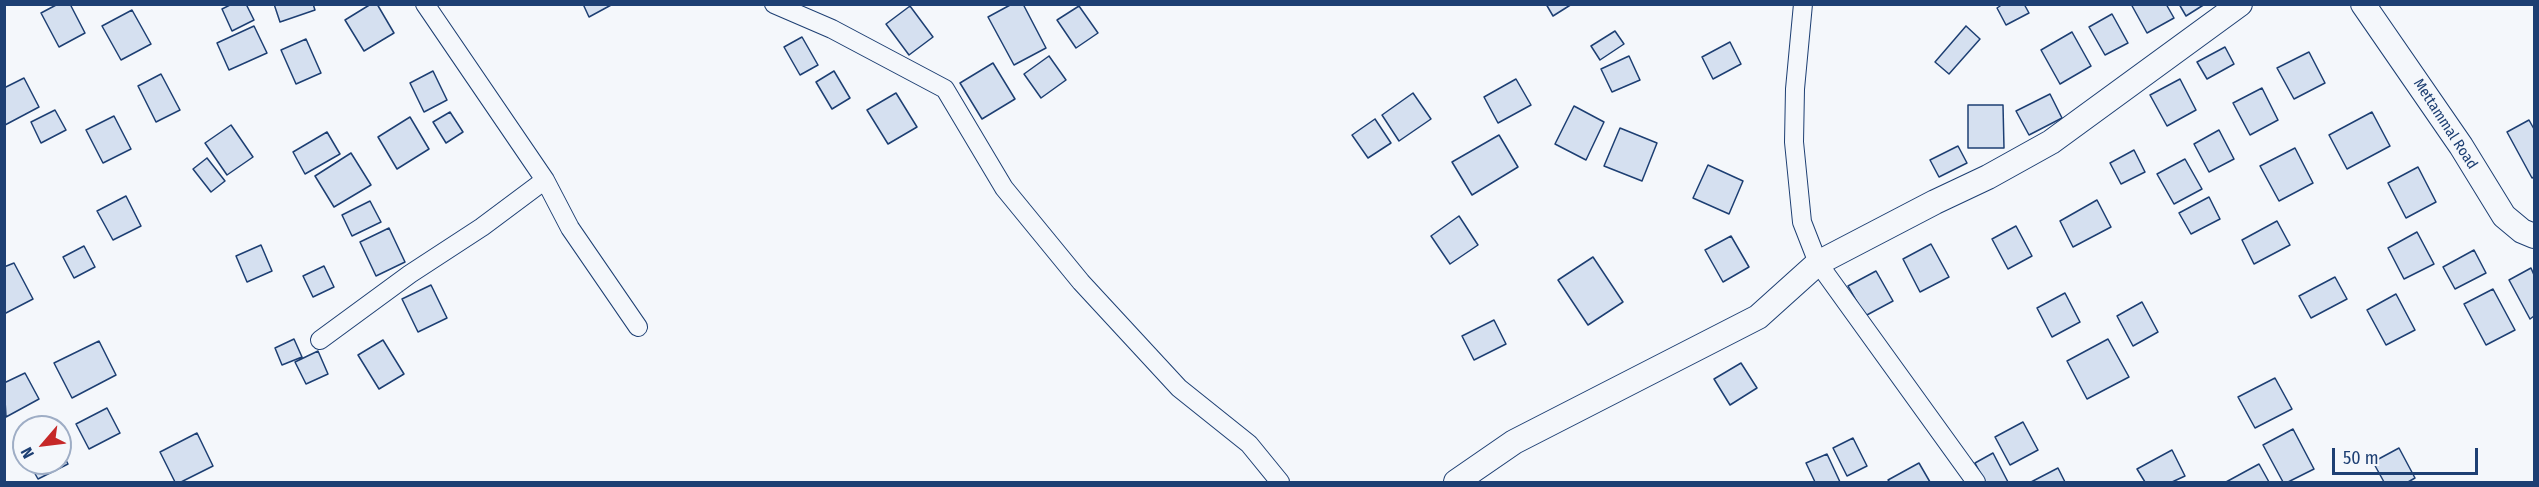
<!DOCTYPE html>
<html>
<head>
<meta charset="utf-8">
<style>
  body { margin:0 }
  #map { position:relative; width:2539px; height:487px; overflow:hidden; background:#f4f7fb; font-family:"Fira Sans Condensed",sans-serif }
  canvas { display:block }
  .frame { position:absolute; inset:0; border:6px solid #1d3f73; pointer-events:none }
  .north { position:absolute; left:12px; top:415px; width:60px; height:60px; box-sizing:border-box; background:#f4f7fb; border:2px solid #9eadc5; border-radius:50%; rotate:242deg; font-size:16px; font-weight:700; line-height:24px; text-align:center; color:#1d3f73 }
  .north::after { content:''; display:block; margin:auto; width:21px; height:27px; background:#c62828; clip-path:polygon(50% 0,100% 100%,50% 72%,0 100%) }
  .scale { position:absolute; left:2332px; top:448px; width:146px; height:27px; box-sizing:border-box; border:3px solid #1d3f73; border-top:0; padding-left:8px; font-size:18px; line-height:21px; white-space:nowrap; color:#1d3f73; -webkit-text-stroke:4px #f4f7fb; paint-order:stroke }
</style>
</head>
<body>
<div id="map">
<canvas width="2539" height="487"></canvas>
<div class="frame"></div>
<div class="north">N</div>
<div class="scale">50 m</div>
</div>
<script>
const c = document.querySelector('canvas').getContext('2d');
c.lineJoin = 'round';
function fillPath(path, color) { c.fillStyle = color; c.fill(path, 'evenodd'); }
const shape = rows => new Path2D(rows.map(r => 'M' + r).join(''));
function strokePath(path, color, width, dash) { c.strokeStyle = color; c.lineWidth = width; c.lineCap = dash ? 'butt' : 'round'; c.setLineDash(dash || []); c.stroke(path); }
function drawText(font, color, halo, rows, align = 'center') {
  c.font = font + ' "Fira Sans Condensed",sans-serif'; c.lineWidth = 4.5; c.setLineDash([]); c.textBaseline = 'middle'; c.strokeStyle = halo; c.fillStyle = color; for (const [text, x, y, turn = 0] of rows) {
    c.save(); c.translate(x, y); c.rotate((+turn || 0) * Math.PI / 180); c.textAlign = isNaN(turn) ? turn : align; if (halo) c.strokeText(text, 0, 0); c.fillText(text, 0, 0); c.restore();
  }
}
const building = shape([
  [58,4,70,4,85,33,59,47,41,13,58,4],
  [232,4,246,4,254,20,232,31,222,9,232,4],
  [274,4,313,4,315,10,280,22,274,4],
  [371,4,377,4,394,33,364,51,345,20,371,4],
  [583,4,613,4,589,17,583,4],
  [1012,4,1023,4,1046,48,1014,65,988,17,1012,4],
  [1546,4,1572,4,1553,16,1546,4],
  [2003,4,2024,4,2029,13,2006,25,1997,8,2003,4],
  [2131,4,2166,4,2174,18,2147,33,2131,4],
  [2179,4,2205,4,2186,16,2179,4],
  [910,6,933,37,909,55,886,24,910,6],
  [1079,6,1098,33,1076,48,1057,20,1079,6],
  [132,10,151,44,121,60,102,26,132,10],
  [2112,14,2128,43,2105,55,2089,27,2112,14],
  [254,26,267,53,229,70,217,43,254,26],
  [1966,26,1980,39,1949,74,1935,62,1966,26],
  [1615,31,1624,44,1600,60,1591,46,1615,31],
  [2072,32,2091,66,2060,84,2041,50,2072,32],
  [802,37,818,65,800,75,784,47,802,37],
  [306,39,321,73,296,84,281,50,306,39],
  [1730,42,1741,64,1713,79,1702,57,1730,42],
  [2225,47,2234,64,2207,79,2197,62,2225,47],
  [2309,52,2325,83,2294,99,2277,68,2309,52],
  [1049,56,1066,80,1041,98,1024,74,1049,56],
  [1629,56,1640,80,1612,92,1601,69,1629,56],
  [993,63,1015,99,982,119,960,83,993,63],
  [433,71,447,100,424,112,410,83,433,71],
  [834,71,850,98,832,109,816,82,834,71],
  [161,74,180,110,156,122,138,86,161,74],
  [24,78,39,107,5,125,4,88,24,78],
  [1516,79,1531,105,1498,123,1484,97,1516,79],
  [2180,79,2196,110,2167,126,2150,95,2180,79],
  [2262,88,2278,120,2250,135,2233,103,2262,88],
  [896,93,917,127,888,144,867,110,896,93],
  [1413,93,1431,119,1399,141,1382,115,1413,93],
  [2050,94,2062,118,2029,135,2016,111,2050,94],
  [1968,105,2003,105,2004,148,1968,148,1968,105],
  [1574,106,1604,122,1586,160,1555,144,1574,106],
  [55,110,66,130,41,143,31,122,55,110],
  [450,112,463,132,446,143,433,122,450,112],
  [2372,112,2390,146,2347,169,2329,135,2372,112],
  [114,116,131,149,103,163,86,130,114,116],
  [410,117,429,149,397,169,378,137,410,117],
  [1375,119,1391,143,1368,158,1352,135,1375,119],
  [2529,120,2534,129,2534,177,2532,178,2507,132,2529,120],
  [231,125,253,157,227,175,205,143,231,125],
  [1620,128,1657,143,1642,181,1604,166,1620,128],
  [2219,130,2234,159,2209,172,2194,144,2219,130],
  [327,132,340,154,305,174,293,152,327,132],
  [1499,135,1518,167,1472,195,1452,162,1499,135],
  [1958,146,1967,163,1939,177,1930,160,1958,146],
  [2295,148,2313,183,2279,201,2260,166,2295,148],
  [2134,150,2145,172,2121,184,2110,163,2134,150],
  [351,153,371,185,334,207,315,176,351,153],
  [207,158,225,181,211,192,193,169,207,158],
  [2185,159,2202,189,2174,204,2157,174,2185,159],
  [1708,165,1743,181,1729,214,1693,198,1708,165],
  [2418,167,2436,202,2406,218,2388,183,2418,167],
  [126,196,141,226,113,240,97,211,126,196],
  [2209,197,2220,219,2191,234,2179,213,2209,197],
  [2097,200,2111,227,2073,247,2060,221,2097,200],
  [370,201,381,222,352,236,342,215,370,201],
  [1459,216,1478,245,1450,264,1431,236,1459,216],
  [2277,221,2290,245,2254,264,2242,240,2277,221],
  [2016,226,2032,256,2008,269,1992,239,2016,226],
  [389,228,405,262,376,276,360,242,389,228],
  [2417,232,2434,264,2404,279,2388,248,2417,232],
  [1731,236,1749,267,1723,282,1705,250,1731,236],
  [1931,244,1949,277,1920,292,1903,259,1931,244],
  [261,245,272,271,247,282,236,256,261,245],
  [84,246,95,267,74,278,63,257,84,246],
  [2474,250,2486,273,2455,289,2443,267,2474,250],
  [1593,257,1623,302,1588,325,1558,280,1593,257],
  [14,263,33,299,4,314,4,267,14,263],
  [324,266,334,287,313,297,303,276,324,266],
  [2531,268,2534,275,2534,316,2530,319,2509,280,2531,268],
  [1876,271,1893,301,1865,316,1848,286,1876,271],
  [2335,277,2347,299,2311,318,2299,296,2335,277],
  [431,285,447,318,418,332,402,299,431,285],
  [2493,289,2515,330,2486,345,2464,304,2493,289],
  [2065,293,2080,322,2052,337,2037,308,2065,293],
  [2396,294,2415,330,2386,345,2367,310,2396,294],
  [2142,302,2158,332,2133,346,2117,316,2142,302],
  [1494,320,1506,344,1474,360,1462,336,1494,320],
  [294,339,302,357,282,365,275,348,294,339],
  [2108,339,2129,377,2087,399,2067,361,2108,339],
  [383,340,404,374,379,389,358,355,383,340],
  [99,341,116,375,72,398,54,363,99,341],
  [318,351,328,374,306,384,295,362,318,351],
  [1741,363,1757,388,1730,405,1714,379,1741,363],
  [25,373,39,399,6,417,4,383,25,373],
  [2275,378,2292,409,2255,428,2238,397,2275,378],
  [107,408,120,433,89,449,76,424,107,408],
  [2023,422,2038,450,2010,465,1995,437,2023,422],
  [2293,429,2314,469,2288,482,2283,482,2263,445,2293,429],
  [197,433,213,466,181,482,175,482,160,452,197,433],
  [1853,438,1867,466,1847,476,1833,448,1853,438],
  [2399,448,2415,478,2408,482,2384,482,2373,462,2399,448],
  [60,449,68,464,38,479,29,463,60,463,60,449],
  [2172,450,2185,476,2172,482,2145,482,2137,469,2172,450],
  [1993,453,2008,482,1985,482,1975,463,1993,453],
  [1827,454,1840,482,1815,482,1806,463,1827,454],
  [1919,463,1930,482,1890,482,1888,480,1919,463],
  [2259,464,2269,482,2226,482,2259,464],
  [2058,468,2065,482,2031,482,2058,468]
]);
fillPath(building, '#d5e0f0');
strokePath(building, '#1d3f73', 1.5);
const minor = shape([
  [425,4,545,180,570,228,638,327],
  [774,4,832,29,945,89,1004,188,1081,282,1179,388,1249,444,1280,482],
  [1803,4,1795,89,1794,142,1802,222,1818,263,1976,482],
  [320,340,410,274,482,227,545,180]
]);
const secondary = shape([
  [2363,4,2461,146,2504,216,2522,231,2534,236],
  [1456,482,1514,442,1758,317,1818,263,1935,202,1988,177,2051,142,2240,4]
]);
strokePath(minor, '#1d3f73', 20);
strokePath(secondary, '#1d3f73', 26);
strokePath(minor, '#f4f7fb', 18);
strokePath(secondary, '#f4f7fb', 24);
drawText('15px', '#1d3f73', '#f4f7fb', [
  ["Mettammal Road",2445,124,57]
]);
</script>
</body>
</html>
